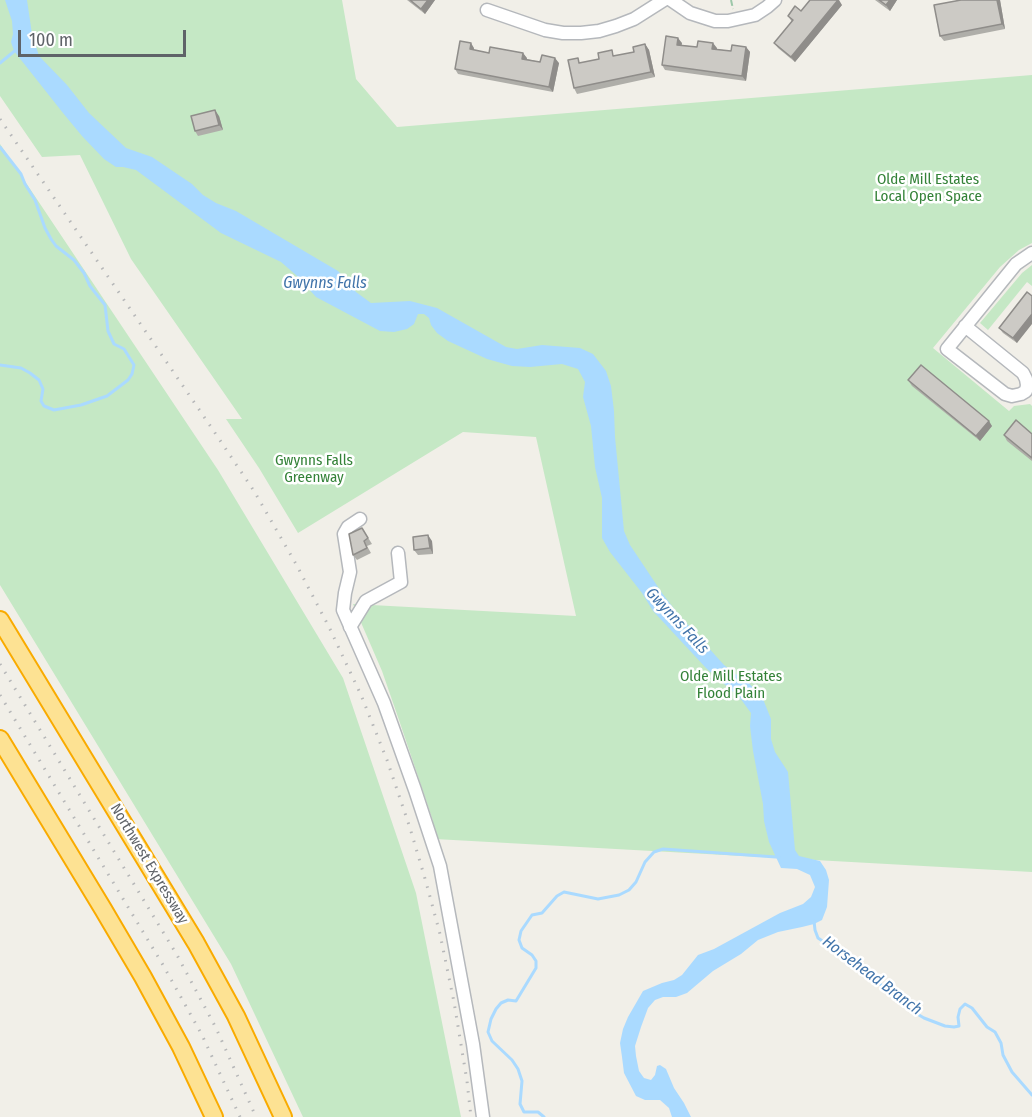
<!DOCTYPE html>
<html>
<head>
<meta charset="utf-8">
<style>
  body { margin:0 }
  #map { position:relative; width:1032px; height:1117px; overflow:hidden; background:#f1efe8; font-family:"Fira Sans Condensed",sans-serif }
  canvas { display:block }
  .scale { position:absolute; left:18px; top:30px; width:168px; height:27px; box-sizing:border-box; border:3px solid #5f6368; border-top:0; padding-left:8px; font-size:18px; line-height:21px; white-space:nowrap; color:#5f6368; -webkit-text-stroke:4px #fff; paint-order:stroke }
</style>
</head>
<body>
<div id="map">
<canvas width="1032" height="1117"></canvas>
<div class="scale">100 m</div>
</div>
<script>
const c = document.querySelector('canvas').getContext('2d');
c.lineJoin = 'round';
function fillPath(path, color) { c.fillStyle = color; c.fill(path, 'evenodd'); }
const shape = rows => new Path2D(rows.map(r => 'M' + r).join(''));
function strokePath(path, color, width, dash) { c.strokeStyle = color; c.lineWidth = width; c.lineCap = dash ? 'butt' : 'round'; c.setLineDash(dash || []); c.stroke(path); }
function drawText(font, color, halo, rows, align = 'center') {
  c.font = font + ' "Fira Sans Condensed",sans-serif'; c.lineWidth = 5; c.setLineDash([]); c.textBaseline = 'middle'; c.strokeStyle = halo; c.fillStyle = color; for (const [text, x, y, turn = 0] of rows) {
    c.save(); c.translate(x, y); c.rotate((+turn || 0) * Math.PI / 180); c.textAlign = isNaN(turn) ? turn : align; if (halo) c.strokeText(text, 0, 0); c.fillText(text, 0, 0); c.restore();
  }
}
fillPath(shape([
  [0,0,342,0,356,79,397,127,1032,75,1032,243,1019,250,1000,267,933,348,1009,411,1014,406,1030,404,1032,406,1032,872,435,839,430,822,433,821,399,720,382,671,353,604,576,616,536,437,463,432,298,533,259,468,226,419,242,419,131,259,80,155,42,157,0,96],
  [0,144,218,470,343,678,416,893,461,1117,303,1117,231,964,0,585],
  [1032,265,1032,286,1027,282,988,330,980,323,1022,273]
]), '#c5e8c5');
fillPath(shape([
  [5,0,27,0,32,34,39,56,67,85,89,113,126,148,152,157,192,184,203,195,216,203,236,211,338,271,349,282,356,292,371,303,410,301,437,308,506,347,517,349,542,345,580,348,593,354,606,371,611,386,614,411,615,437,624,531,630,545,662,593,679,615,724,665,737,675,747,681,763,699,771,719,771,739,775,752,788,772,795,850,799,856,820,861,826,870,829,880,827,907,822,920,814,924,802,927,778,932,758,940,741,954,713,971,687,993,676,997,663,997,655,1000,648,1008,641,1027,635,1046,636,1056,639,1071,644,1078,651,1080,655,1075,657,1066,660,1065,666,1069,674,1088,684,1103,691,1117,672,1117,669,1108,660,1100,645,1100,636,1096,624,1073,622,1057,620,1043,623,1029,628,1017,643,991,662,983,674,980,682,975,698,955,714,949,780,913,803,904,811,897,815,887,810,875,797,869,781,868,769,842,764,821,763,804,753,751,750,726,751,713,740,698,706,668,653,611,642,593,610,552,602,538,602,498,595,467,591,426,583,397,585,382,578,369,562,364,530,367,512,366,487,359,448,341,437,333,431,325,429,318,424,314,418,314,414,324,407,329,394,332,380,331,316,297,296,275,281,262,221,233,136,170,123,167,116,167,104,159,82,136,63,113,14,51,11,42,13,34,12,21]
]), '#aadaff');
strokePath(shape([
  [0,63,17,49],
  [0,147,21,174,25,184,35,200,45,228,51,239,56,246,74,260,84,273,90,286,105,305,108,331,114,344,124,349,134,365,132,374,128,380,107,396,81,405,54,410,44,406,41,401,43,389,39,380,30,373,21,368,0,365],
  [814,921,815,930,818,938,830,946,852,967,896,994,914,1012,924,1018,945,1026,954,1027,959,1026,958,1017,960,1009,965,1004,972,1008,987,1027,995,1032,1001,1043,1003,1055,1012,1072,1032,1095],
  [544,1117,538,1112,524,1112,520,1104,522,1081,518,1069,512,1060,492,1041,488,1032,491,1019,496,1009,501,1003,508,1000,516,1001,536,968,536,961,532,955,522,948,519,940,521,931,532,915,542,913,557,896,564,892,598,899,619,895,629,890,636,882,645,862,654,852,663,849,776,857,779,857]
]), '#aadaff', 3);
const minor = shape([
  [671,0,690,13,715,21,728,21,755,15,767,7,775,0],
  [487,10,545,30,563,33,581,33,599,31,616,26,634,19,664,0],
  [965,326,1023,373,1026,379,1027,385,1026,391,1021,394,1012,396,1005,394,947,349,1016,264,1032,253],
  [360,519,348,527,344,534,350,572,345,593,343,610,384,703,415,790,440,866,473,1044,483,1117],
  [350,627,366,601,401,582,398,553]
]);
const highway = shape([
  [0,620,196,943,236,1016,283,1117],
  [0,739,103,909,143,977,181,1047,214,1117]
]);
strokePath(minor, '#b5b8bc', 15);
strokePath(highway, '#f9ab00', 20);
strokePath(shape([
  [731,0,733,9]
]), '#9cc7a9', 2, [6, 3]);
strokePath(minor, '#fff', 12);
strokePath(highway, '#fde293', 16);
strokePath(shape([
  [0,119,209,424,254,491,296,564,329,627,361,695,387,760,410,828,426,882,440,934,454,1002,467,1081,471,1117],
  [0,664,177,955,216,1028,256,1117],
  [0,695,163,965,202,1035,240,1117]
]), '#b6b7b8', 3, [1.5, 8]);
fillPath(shape([
  [407,0,435,0,425,14],
  [875,0,897,0,890,11],
  [961,0,1000,0,1005,29,944,41,940,36],
  [842,5,795,62,778,48,774,43,792,22,788,16,801,11],
  [682,43,681,45,697,47,717,48,717,49,731,51,746,47,750,52,746,81,665,70,662,65],
  [645,44,649,50,655,77,577,94,574,88,615,56,634,52],
  [474,48,474,50,489,53,523,53,527,59,540,62,559,63,553,92,458,74,455,69],
  [219,116,223,130,198,136,195,131],
  [1027,292,1017,343,1003,333,999,328],
  [908,380,992,426,980,441,912,386],
  [1032,434,1032,461,1007,441,1004,435],
  [362,528,372,544,367,546,371,553,357,560,353,555],
  [432,541,433,554,418,555,414,550]
]), '#afaea9');
fillPath(shape([
  [428,0,435,0,425,14,421,9],
  [838,0,839,0,842,5,795,62,791,57],
  [890,0,897,0,890,11,886,5],
  [997,0,1000,0,1005,29,1002,24],
  [678,38,682,43,681,50,677,45],
  [471,43,474,48,473,55,470,49],
  [713,43,717,48,716,54,712,49],
  [645,44,649,50,655,77,651,72],
  [746,47,750,52,746,81,742,76],
  [523,53,527,58,526,64,522,59],
  [555,58,559,63,553,92,549,87],
  [215,110,219,116,223,130,219,125],
  [1032,314,1032,324,1017,343,1013,338],
  [989,421,992,426,980,441,976,436],
  [428,535,432,541,433,554,430,548]
]), '#8f8d8a');
const building = shape([
  [410,0,428,0,421,9,410,0],
  [810,0,838,0,791,57,774,43,793,20,788,16,795,6,801,11,810,0],
  [879,0,890,0,886,5,879,0],
  [961,0,997,0,1002,24,940,36,934,5,961,0],
  [666,36,678,38,677,45,697,47,698,41,713,43,712,49,731,51,732,45,746,47,742,76,662,65,666,36],
  [460,41,471,43,470,49,489,53,490,47,523,53,522,59,540,62,542,55,555,58,549,87,455,69,460,41],
  [645,44,651,72,574,88,568,60,578,58,579,63,599,59,598,53,612,50,613,56,634,52,633,47,645,44],
  [215,110,219,125,195,131,191,116,215,110],
  [1027,292,1032,296,1032,314,1013,338,999,328,1027,292],
  [921,365,989,421,976,436,908,380,921,365],
  [1016,420,1032,434,1032,458,1004,435,1016,420],
  [362,528,368,538,364,541,367,548,353,555,349,534,362,528],
  [428,535,430,548,414,550,413,537,428,535]
]);
fillPath(building, '#cccac5');
strokePath(building, '#8f8d8a', 1.5);
drawText('15px', '#348238', '#fff', [
  ["Olde Mill Estates",928,180],
  ["Local Open Space",928,197],
  ["Gwynns Falls",314,461],
  ["Greenway",314,478],
  ["Olde Mill Estates",731,677],
  ["Flood Plain",731,694]
]);
drawText('15px', '#5f6368', '#fff', [
  ["Northwest Expressway",149,864,59]
]);
drawText('italic 16px', '#4174aa', '#fff', [
  ["Gwynns Falls",325,284],
  ["Gwynns Falls",677,621,47],
  ["Horsehead Branch",872,976,37]
]);
</script>
</body>
</html>
